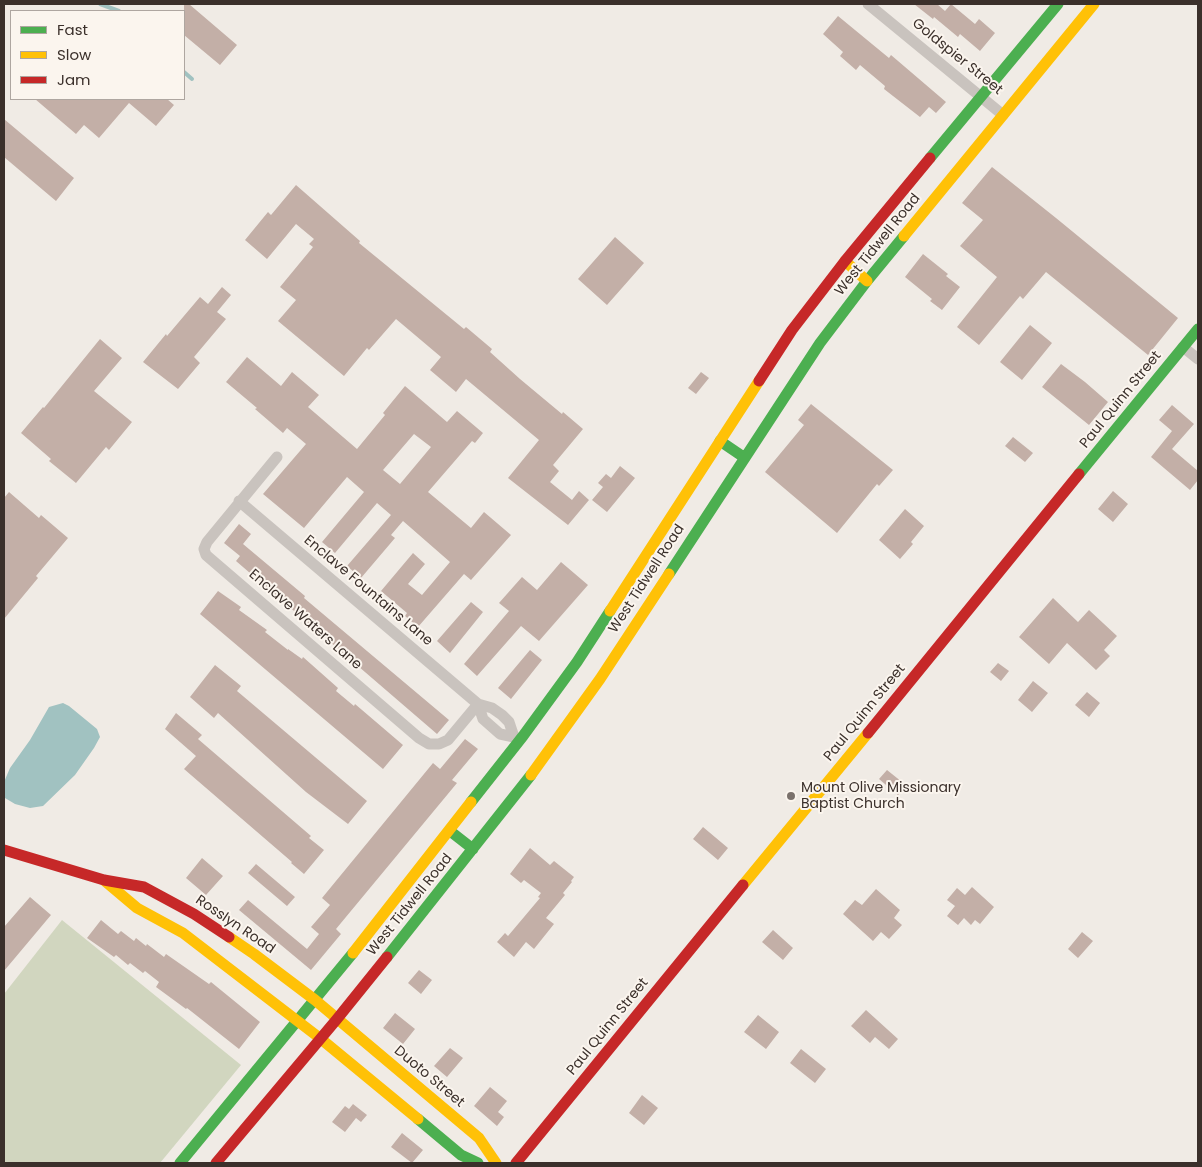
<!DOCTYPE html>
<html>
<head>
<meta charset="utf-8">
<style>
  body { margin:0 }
  #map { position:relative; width:1202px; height:1167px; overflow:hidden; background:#f0ebe5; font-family:Poppins,sans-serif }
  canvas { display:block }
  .frame { position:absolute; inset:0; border:5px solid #3b302b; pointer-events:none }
  .legend { position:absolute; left:10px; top:10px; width:175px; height:90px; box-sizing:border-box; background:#fbf5ee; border:1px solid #aea6a0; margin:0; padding:6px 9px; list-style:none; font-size:15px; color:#3b302b }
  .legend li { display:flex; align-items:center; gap:10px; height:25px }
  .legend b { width:25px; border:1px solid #aea6a0 }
</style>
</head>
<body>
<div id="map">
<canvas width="1202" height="1167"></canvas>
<div class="frame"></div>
<ul class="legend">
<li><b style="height:6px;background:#4caf50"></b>Fast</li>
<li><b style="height:6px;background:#ffc107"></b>Slow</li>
<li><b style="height:6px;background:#c62828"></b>Jam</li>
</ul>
</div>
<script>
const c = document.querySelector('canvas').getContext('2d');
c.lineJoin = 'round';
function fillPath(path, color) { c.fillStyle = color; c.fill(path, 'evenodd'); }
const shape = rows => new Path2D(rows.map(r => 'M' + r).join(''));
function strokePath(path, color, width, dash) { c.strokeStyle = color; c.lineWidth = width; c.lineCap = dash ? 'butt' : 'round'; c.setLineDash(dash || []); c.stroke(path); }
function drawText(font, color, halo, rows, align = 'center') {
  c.font = font + ' Poppins,sans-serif'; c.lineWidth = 4; c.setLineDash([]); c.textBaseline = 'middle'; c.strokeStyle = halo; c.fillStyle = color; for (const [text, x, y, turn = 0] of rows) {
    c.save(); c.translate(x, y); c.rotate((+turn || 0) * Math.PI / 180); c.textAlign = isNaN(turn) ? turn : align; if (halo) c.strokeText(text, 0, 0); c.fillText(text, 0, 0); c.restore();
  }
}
fillPath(shape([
  [62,920,241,1065,160,1163,4,1163,4,994]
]), '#d1d6bf');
fillPath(shape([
  [63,703,69,706,97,729,100,737,94,748,75,775,43,806,30,808,15,804,5,798,4,782,10,768,30,740,49,707]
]), '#a1c2c1');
strokePath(shape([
  [100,4,119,11],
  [184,72,192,79]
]), '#a1c2c1', 4);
fillPath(shape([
  [184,4,189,4,237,45,220,65,184,35],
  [914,4,937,4,945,11,951,4,975,24,979,19,995,33,980,51,960,34,958,37,934,17,933,19],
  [838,16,889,58,891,55,946,102,936,113,929,107,920,117,884,89,885,86,860,65,856,70,840,56,843,52,823,34],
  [35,99,167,99,174,105,156,126,129,103,99,138,84,125,76,134],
  [4,119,74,178,56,201,4,157],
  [992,167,1056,218,1178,318,1148,355,1046,272,1023,299,1020,296,979,345,957,327,997,277,960,246,983,220,962,203],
  [296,185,360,241,359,243,464,329,466,327,492,349,490,352,520,379,562,414,563,412,583,429,553,465,559,471,550,482,572,500,579,491,589,500,568,525,508,478,539,440,466,379,456,392,430,370,441,357,396,319,369,350,367,348,344,376,278,321,296,300,280,287,313,247,309,244,314,239,296,224,267,259,245,240,268,212,271,215],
  [615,237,644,263,607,305,578,279],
  [923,254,948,274,946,276,960,287,942,310,930,301,932,299,905,277],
  [222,287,231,295,217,312,226,319,194,357,200,363,178,389,143,362,166,334,167,336,200,297,208,304],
  [1030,325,1052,343,1022,380,1000,362],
  [100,339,122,358,94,391,132,422,109,450,106,447,76,483,49,461,51,459,21,433,43,407,44,408],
  [247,357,281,386,292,372,319,395,308,407,357,449,385,415,383,413,405,386,447,422,457,411,483,433,475,443,472,441,428,492,471,528,484,512,511,535,471,580,464,574,418,627,405,616,407,613,381,591,413,553,425,564,408,584,422,595,450,562,403,521,391,535,395,538,361,578,347,566,391,515,377,503,335,553,322,542,364,492,347,477,304,528,263,494,306,444,287,428,283,433,255,409,257,408,226,382],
  [414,434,431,447,400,484,383,470],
  [1061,364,1085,382,1108,402,1089,425,1042,387],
  [701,372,709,378,696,394,688,388],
  [811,404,893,470,879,486,877,484,837,533,765,472,804,425,798,420],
  [1172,405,1194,424,1172,449,1198,471,1198,480,1190,490,1151,457,1172,431,1159,420],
  [1013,437,1033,453,1025,462,1005,446],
  [620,466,635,478,607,512,592,500,603,487,598,483,606,474,611,478],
  [1113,491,1128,504,1113,522,1098,509],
  [9,492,39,518,41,515,68,538,36,576,38,578,4,619,4,498],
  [905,509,924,526,911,542,913,544,900,559,879,540],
  [239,524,251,534,243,544,305,596,304,598,449,720,437,734,236,561,240,556,224,543],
  [561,562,588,585,539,641,521,626,477,676,464,664,509,611,499,603,522,577,537,590],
  [218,591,241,607,239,610,267,630,265,632,288,650,288,649,302,659,303,657,338,688,336,691,354,706,355,704,403,745,383,769,200,614],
  [1053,598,1078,622,1089,610,1117,636,1104,650,1110,656,1096,670,1067,643,1049,664,1019,637],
  [471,602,483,612,450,653,437,641],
  [530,650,542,660,511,699,498,688],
  [998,663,1009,671,1001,681,990,672],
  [215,665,241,686,237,691,367,801,348,824,306,792,218,713,214,718,190,697],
  [1033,681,1048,693,1032,712,1018,700],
  [1087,692,1100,703,1089,717,1075,705],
  [176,713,202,735,198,739,311,836,309,838,324,850,304,874,291,863,292,862,184,769,196,756,165,729],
  [465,739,478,749,452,780,457,783,336,929,341,934,311,970,239,910,248,900,307,949,319,934,311,927,330,905,322,898,433,763,440,769],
  [887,770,907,786,898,795,879,779],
  [703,827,728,848,718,860,693,839],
  [530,848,550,865,554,861,574,877,571,881,572,882,563,893,565,895,546,918,554,924,534,949,526,942,514,957,497,942,505,933,508,936,540,898,538,897,541,893,524,880,521,883,510,874],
  [202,858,223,876,206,895,186,878],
  [256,864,295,897,287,906,248,873],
  [972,887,994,907,980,924,975,920,971,925,964,918,958,925,947,916,955,906,947,900,957,888,965,895],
  [876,889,900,910,894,918,902,925,889,939,881,932,873,941,843,914,855,900,862,905],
  [30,897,51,915,4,971,4,927],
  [101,920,118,934,121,931,134,941,136,938,146,946,147,944,164,957,166,954,209,984,211,982,260,1022,239,1049,187,1008,186,1009,156,987,159,982,145,971,143,973,130,963,128,965,116,955,114,957,87,938],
  [773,930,793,948,783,960,762,942],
  [1082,932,1093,941,1078,958,1068,949],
  [419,970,432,980,421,994,408,983],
  [866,1010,898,1039,889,1049,875,1037,870,1043,851,1026],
  [395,1013,415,1029,403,1044,383,1028],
  [758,1015,779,1032,766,1049,744,1032],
  [450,1048,463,1058,447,1077,434,1066],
  [801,1049,826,1069,815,1083,790,1063],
  [490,1087,507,1101,498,1112,504,1117,497,1126,474,1106],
  [642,1095,658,1108,644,1125,629,1113],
  [353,1104,367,1115,361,1122,356,1118,345,1132,332,1122,345,1106,349,1109],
  [402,1133,423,1150,412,1163,391,1147]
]), '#c3afa7');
strokePath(shape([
  [868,4,1003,115],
  [1183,347,1198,359],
  [277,457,207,542,204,549,206,555,419,738,429,744,439,744,448,740,478,704],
  [239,501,478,704,492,708,502,715,509,722,514,737],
  [478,704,483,719,500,734,514,737,518,740]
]), '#c9c3be', 11);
strokePath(shape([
  [930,158,1058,4],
  [720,441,745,458],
  [1079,474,1198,329],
  [669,574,820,343,867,281,904,236],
  [471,802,523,736,577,662,610,611],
  [450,831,473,849],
  [387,957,531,775],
  [418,1119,461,1155,478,1163],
  [180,1163,353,953]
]), '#4caf50', 11);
strokePath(shape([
  [904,236,1094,4],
  [845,261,867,281],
  [610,611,759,381],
  [531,775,600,679,669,574],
  [105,881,137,908,183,933,321,1039,418,1119],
  [743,885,868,733],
  [229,937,254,954,315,1000,479,1138,496,1163],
  [353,953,471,802]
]), '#ffc107', 11);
strokePath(shape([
  [759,381,792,330,845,261,930,158],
  [868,733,1079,474],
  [4,850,104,880,144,887,194,914,229,937],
  [216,1163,337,1019,387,957],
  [516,1163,743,885]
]), '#c62828', 11);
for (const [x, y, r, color] of [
  [791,796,5,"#7a716c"]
]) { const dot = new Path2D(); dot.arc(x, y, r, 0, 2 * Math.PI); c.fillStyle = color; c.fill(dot); strokePath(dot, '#fbf5ee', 2); }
drawText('14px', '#3b302b', '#fbf5ee', [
  ["Goldspier Street",957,57,39],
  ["West Tidwell Road",878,245,-51],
  ["Paul Quinn Street",1121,400,-51],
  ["West Tidwell Road",647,579,-57],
  ["Enclave Fountains Lane",368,591,40],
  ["Enclave Waters Lane",305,620,41],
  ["Paul Quinn Street",865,713,-51],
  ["West Tidwell Road",410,905,-51],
  ["Rosslyn Road",235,925,34],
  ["Paul Quinn Street",608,1027,-51],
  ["Duoto Street",429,1077,40]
]);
drawText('14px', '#3b302b', '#fbf5ee', [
  ["Mount Olive Missionary",801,788],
  ["Baptist Church",801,804]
], 'left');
</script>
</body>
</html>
